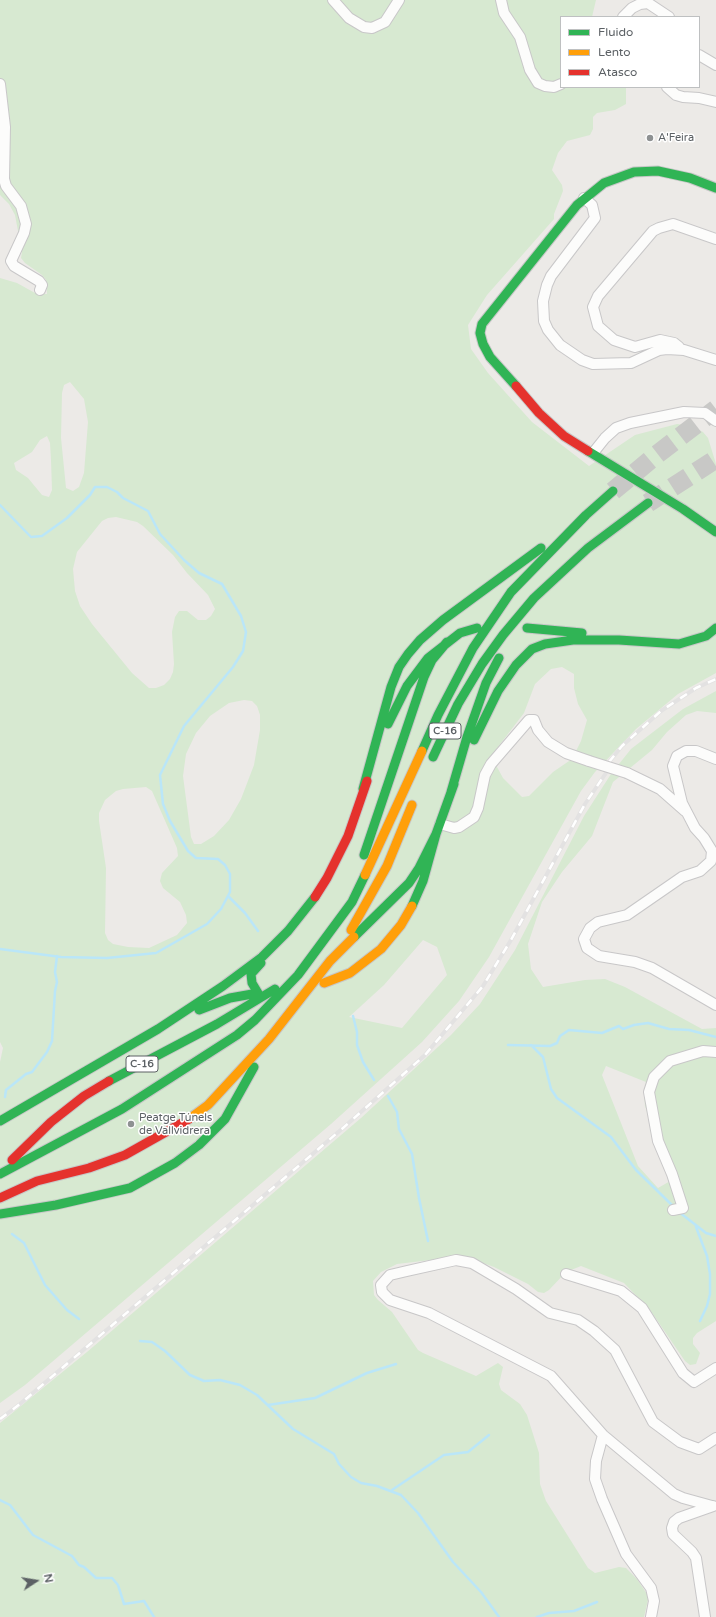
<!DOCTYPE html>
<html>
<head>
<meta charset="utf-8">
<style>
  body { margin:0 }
  #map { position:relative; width:716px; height:1617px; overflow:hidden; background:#eceae7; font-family:"Varela Round",sans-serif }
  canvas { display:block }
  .legend { position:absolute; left:560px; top:16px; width:140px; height:72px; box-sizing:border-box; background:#fff; border:1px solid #bec0c1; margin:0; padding:5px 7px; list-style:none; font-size:12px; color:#5c6165 }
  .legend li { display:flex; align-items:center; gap:8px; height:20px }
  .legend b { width:20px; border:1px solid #bec0c1 }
  .north { position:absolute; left:16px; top:1561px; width:40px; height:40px; -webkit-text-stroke:3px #fff; paint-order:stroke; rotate:78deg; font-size:11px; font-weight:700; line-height:16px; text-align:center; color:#5c6165 }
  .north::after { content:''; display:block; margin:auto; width:14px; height:18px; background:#5c6165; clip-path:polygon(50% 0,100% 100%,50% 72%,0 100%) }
</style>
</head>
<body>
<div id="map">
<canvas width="716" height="1617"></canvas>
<ul class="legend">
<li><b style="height:5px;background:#30b455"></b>Fluido</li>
<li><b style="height:5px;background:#ff9f0a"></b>Lento</li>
<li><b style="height:5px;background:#e5322d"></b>Atasco</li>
</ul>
<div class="north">N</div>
</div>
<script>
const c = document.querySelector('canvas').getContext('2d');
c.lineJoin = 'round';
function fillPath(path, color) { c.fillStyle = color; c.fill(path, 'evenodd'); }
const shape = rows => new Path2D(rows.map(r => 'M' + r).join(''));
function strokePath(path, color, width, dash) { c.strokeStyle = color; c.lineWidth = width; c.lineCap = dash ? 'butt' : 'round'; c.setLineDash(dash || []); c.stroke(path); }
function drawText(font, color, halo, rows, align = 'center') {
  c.font = font + ' "Varela Round",sans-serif'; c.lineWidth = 3; c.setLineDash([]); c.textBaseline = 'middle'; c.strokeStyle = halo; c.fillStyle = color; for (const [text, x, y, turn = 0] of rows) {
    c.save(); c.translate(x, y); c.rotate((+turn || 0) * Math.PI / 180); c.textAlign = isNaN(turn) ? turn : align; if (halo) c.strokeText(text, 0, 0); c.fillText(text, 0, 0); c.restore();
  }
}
fillPath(shape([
  [0,0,596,0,592,17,561,17,561,87,626,87,626,104,615,110,597,113,593,117,593,129,590,135,567,141,558,153,552,170,562,185,563,191,554,214,554,219,487,295,468,325,471,349,488,373,532,422,589,466,635,435,677,424,691,426,703,432,708,438,716,464,716,673,678,694,636,729,595,772,581,791,489,957,459,1001,422,1042,331,1124,25,1385,0,1403,0,1062,3,1048,0,1042,0,278,17,283,35,293,47,294,46,280,42,275,25,263,21,258,22,252,15,215,9,204,0,195],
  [70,382,84,399,88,422,84,473,79,487,73,491,66,488,61,438,62,393,64,385],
  [47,436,50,443,51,460,52,490,49,497,42,495,28,478,16,470,14,463,32,452,40,440],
  [116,517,137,522,143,526,173,555,187,573,208,595,215,609,211,616,206,620,198,620,187,611,179,611,175,617,172,632,174,664,173,672,170,679,164,685,156,688,149,688,132,673,92,624,80,606,75,591,73,569,77,552,102,521,108,518],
  [562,667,574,674,574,688,578,704,587,720,581,741,572,759,553,772,529,796,522,797,503,778,491,756,524,713,535,684,551,669],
  [244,700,252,701,257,706,260,715,260,730,254,765,241,799,229,820,214,836,201,844,194,844,191,837,183,776,186,754,196,733,210,716,229,703],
  [146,787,152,791,177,848,178,856,162,873,160,881,163,888,180,902,186,915,187,923,177,935,149,948,128,947,113,944,108,940,105,933,106,868,99,821,99,813,105,800,116,791,123,789],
  [423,940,437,947,447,975,402,1028,349,1017,384,985],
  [716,691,716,713,697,711,686,715,667,732,652,750,613,782,592,836,562,872,542,902,528,944,531,969,543,987,585,980,605,979,625,987,702,1029,716,1028,716,1321,697,1333,693,1338,693,1344,700,1353,696,1364,690,1365,685,1361,650,1310,624,1283,581,1266,566,1272,549,1290,544,1293,538,1292,528,1284,494,1267,464,1256,397,1264,381,1272,373,1281,374,1295,378,1300,392,1312,418,1350,423,1353,476,1376,498,1363,503,1367,499,1384,501,1390,520,1404,527,1415,539,1453,540,1484,546,1501,588,1568,595,1573,619,1567,626,1568,637,1579,647,1594,648,1600,644,1617,0,1617,0,1423,87,1352,361,1118,451,1035,480,1004,515,950,584,816,611,774,631,749,683,709],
  [606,1066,646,1082,644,1092,645,1106,672,1180,658,1188,638,1166,602,1075]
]), '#d7e9d1');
strokePath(shape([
  [0,505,31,537,42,536,67,518,90,495,95,487,107,487,117,492,123,498,148,511,160,534,184,560,199,573,222,584,241,616,246,632,243,651,233,667,184,726,160,775,163,804,170,821,188,851,196,858,218,859,225,865,230,874,230,892,221,909,207,924,156,953,107,958,61,957,0,949],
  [228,896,245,913,258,931],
  [353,1016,357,1032,357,1045,363,1062,374,1080],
  [508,1045,550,1046,557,1043,560,1036,569,1030,602,1033,619,1026,623,1029,634,1025,648,1023,669,1029,689,1030,716,1037],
  [531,1045,543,1057,551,1089,557,1098,611,1137,636,1170,674,1207],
  [388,1096,397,1112,399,1129,412,1154,419,1198,428,1241],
  [5,1097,6,1090,26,1074,32,1072,47,1052,52,1041,55,991,57,982,55,972,57,956],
  [679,1212,706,1233,716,1236],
  [696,1227,707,1256,710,1274,710,1294,707,1306,700,1321],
  [12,1234,24,1243,45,1285,67,1310,79,1319],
  [140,1341,152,1342,165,1351,190,1375,204,1381,220,1380,240,1385,257,1395,293,1429,334,1454,339,1464,351,1477,361,1483,377,1486,401,1495,418,1513,453,1562,481,1592,499,1617],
  [268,1405,315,1398,367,1373,396,1364],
  [392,1490,444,1455,468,1452,489,1435],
  [0,1500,10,1505,33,1535,72,1556,79,1565,84,1567,96,1578,112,1578,118,1585,124,1604,144,1601,154,1617],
  [537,1617,549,1613,574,1611,597,1602]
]), '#bae6f8', 2.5);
strokePath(shape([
  [613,491,655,456,716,409],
  [648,503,716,459]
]), '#c8c8c6', 19, [19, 10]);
const street = shape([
  [333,0,349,18,364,27,372,28,385,22,399,0],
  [501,0,504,13,520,37,530,70,538,83,545,86,554,87,561,84],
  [623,17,632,8,640,4,648,3,669,17],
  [699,55,716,65],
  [0,84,5,127,4,179,6,186,21,206,26,224,24,233,11,261,14,266,39,281,42,285,40,290],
  [667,87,676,95,683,97,699,98,716,102],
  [584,198,592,205,595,218,551,276,547,285,543,301,544,321,548,330,560,345,582,360,593,364,631,363,659,350,667,349,684,350,716,360],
  [679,347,674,343,660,340,635,347,614,340,598,326,593,307,598,296,653,231,659,228,673,224,716,239],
  [593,453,605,438,616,428,630,423,684,412,705,413,716,421],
  [716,759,696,751,686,751,677,756,673,766,682,803,695,828,704,838,712,851,711,861,700,871,682,877,627,915,598,922,590,928,584,939,587,948,599,956,635,962,652,968,716,1005],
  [627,773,660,789,685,811],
  [440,824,454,828,459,827,474,817,478,808,485,775,491,764,529,720,534,720,538,730,548,742,566,753,589,761],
  [673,1210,683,1208,672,1174,658,1141,649,1092,654,1077,670,1061,703,1051,716,1052],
  [566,1274,621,1291,642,1308,683,1373,694,1382,716,1368],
  [603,1435,596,1461,595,1479,602,1499,626,1554,651,1588,654,1601,651,1617],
  [712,1506,683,1498,674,1494,603,1435,551,1376,429,1313,390,1300,382,1292,381,1285,390,1275,407,1271,456,1260,472,1263,516,1289,550,1313,578,1320,594,1331,615,1350,653,1422,680,1442,699,1449,716,1438],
  [705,1617,696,1558,692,1552,673,1534,672,1528,674,1522,679,1518,713,1506]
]);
const fast = shape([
  [516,386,490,357,483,344,480,333,482,324,577,205,604,183,634,172,658,171,690,178,716,188],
  [588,451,683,509,716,532],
  [527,628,582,633],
  [388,724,407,686,428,658,460,633,477,628],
  [474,740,498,691,516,665,532,649,545,644,573,640,619,640,679,644,706,636,716,628],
  [422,751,438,715,473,648,511,592,586,515,613,491],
  [433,757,458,704,482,664,503,635,534,598,588,548,648,503],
  [363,789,391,687,399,667,408,654,420,640,443,620,541,548],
  [451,792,467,737,486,683,499,658],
  [364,855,424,677,432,660,447,642],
  [412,906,423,881,436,834,454,784],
  [354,937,409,883,419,868,436,834],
  [199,1010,230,998,258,993,252,983,251,974,261,963],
  [109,1081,217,1024,275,989],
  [0,1121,158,1029,223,986,262,957,288,931,315,897],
  [0,1174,122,1109,237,1035,255,1020,298,975,352,902,365,875],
  [0,1214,56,1205,130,1188,175,1163,199,1145,225,1119,254,1067]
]);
const slow = shape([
  [365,875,422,751],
  [351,930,387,866,412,805],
  [324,983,350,973,381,949,401,925,412,906],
  [189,1119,208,1105,269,1039,330,961,354,937]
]);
const jam = shape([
  [516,386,539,413,564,436,588,451],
  [315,897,327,878,348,836,367,781],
  [12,1160,51,1122,84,1096,109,1081],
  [0,1198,37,1181,89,1168,125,1155,189,1119]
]);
strokePath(street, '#c8c7c8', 12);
strokePath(fast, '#c7c7c7', 11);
strokePath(slow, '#c7c7c7', 11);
strokePath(jam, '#c7c7c7', 11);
strokePath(street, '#fcfcfb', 10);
strokePath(fast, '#30b455', 9);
strokePath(slow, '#ff9f0a', 9);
strokePath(jam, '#e5322d', 9);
const rail = shape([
  [609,762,622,746,661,711,696,688,716,679],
  [0,1419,20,1404,343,1128,425,1055,483,986,511,940,585,804,606,773]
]);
strokePath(rail, '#e3e2e2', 4);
strokePath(rail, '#fff', 2.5, [8]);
const streetBridge = shape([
  [589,761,627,773]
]);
strokePath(streetBridge, '#c8c7c8', 12, []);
strokePath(streetBridge, '#fcfcfb', 10);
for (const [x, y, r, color] of [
  [650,138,4,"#8e9192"],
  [131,1124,4,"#8e9192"]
]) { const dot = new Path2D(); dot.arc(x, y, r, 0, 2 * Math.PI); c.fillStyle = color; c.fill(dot); strokePath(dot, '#fff', 1.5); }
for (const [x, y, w] of [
  [445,731,32],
  [142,1064,32]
]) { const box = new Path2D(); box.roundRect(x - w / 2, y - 8, w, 16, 3); c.fillStyle = '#fff'; c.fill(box); strokePath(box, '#5c6165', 1); }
drawText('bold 10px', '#5c6165', null, [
  ["C-16",445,731],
  ["C-16",142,1064]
]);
drawText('11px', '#5c6165', '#fff', [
  ["A'Feira",658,138],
  ["Peatge Túnels",139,1118],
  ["de Vallvidrera",139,1131]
], 'left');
</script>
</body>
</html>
